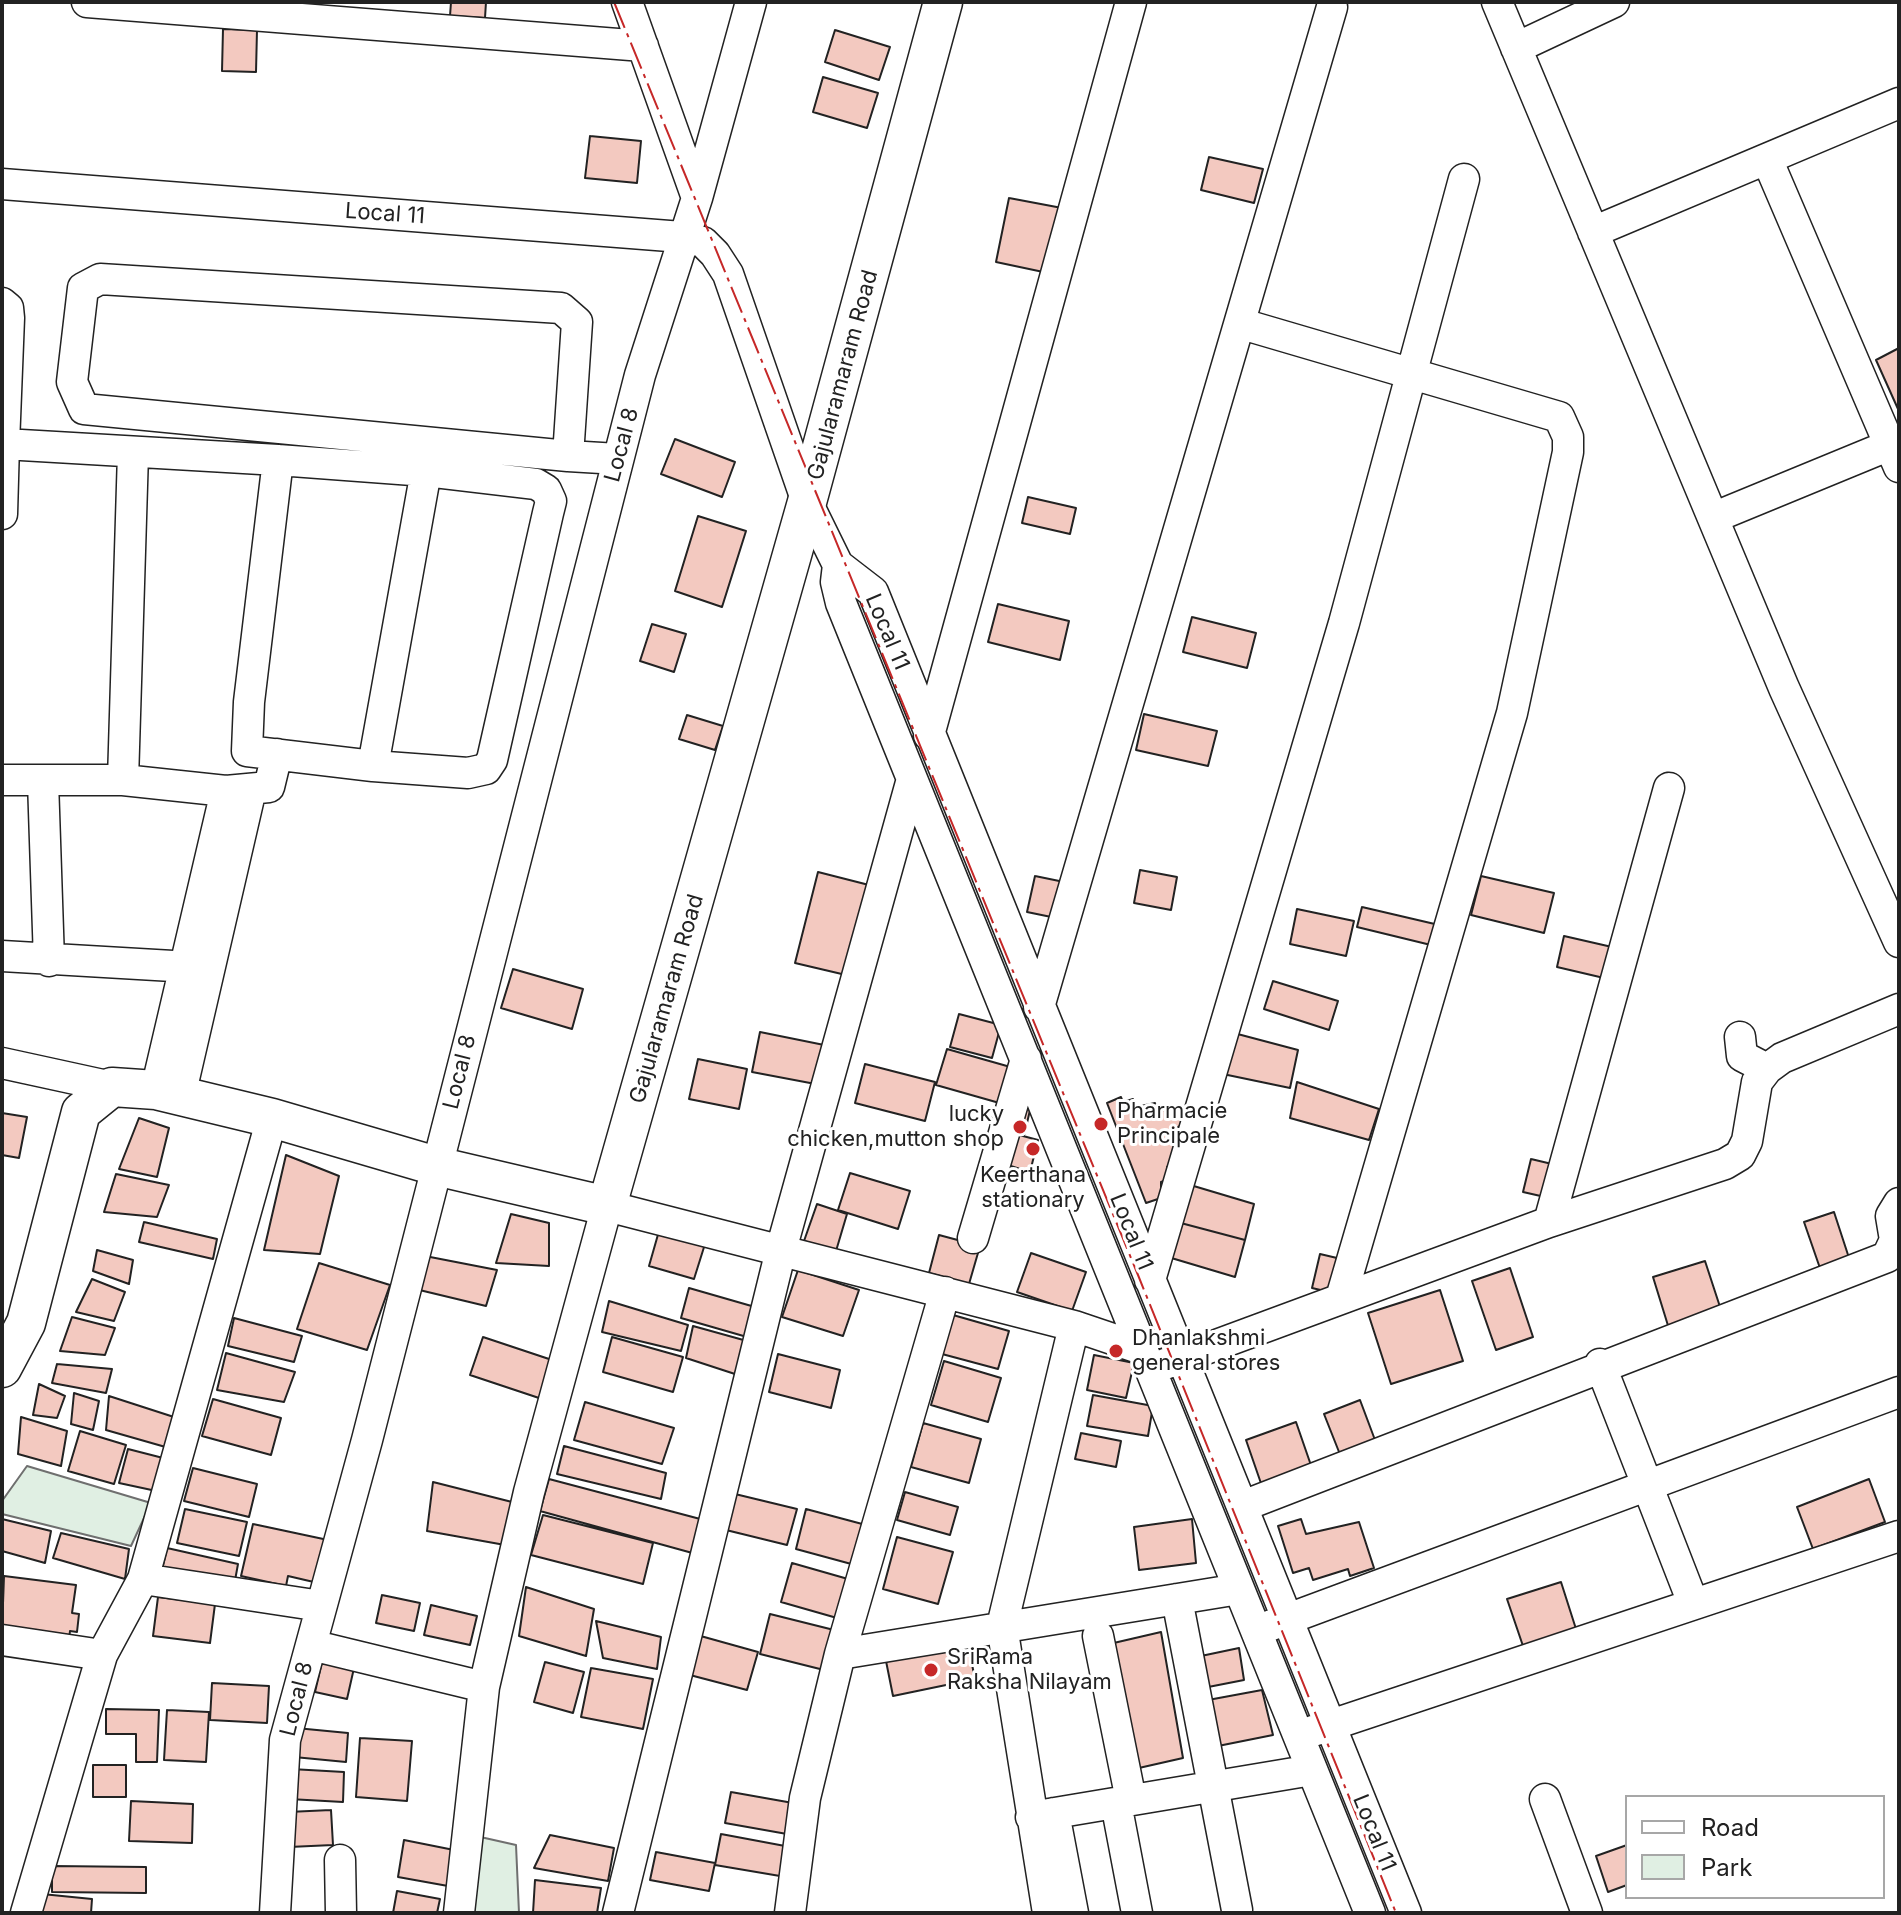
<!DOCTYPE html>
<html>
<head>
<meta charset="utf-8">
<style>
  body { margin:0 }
  #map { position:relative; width:1901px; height:1915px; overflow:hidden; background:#fff; font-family:Inter,sans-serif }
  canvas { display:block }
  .frame { position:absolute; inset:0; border:4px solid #222; pointer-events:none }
  .legend { position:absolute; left:1625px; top:1795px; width:260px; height:104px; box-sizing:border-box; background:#fff; border:2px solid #a7a7a7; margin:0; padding:10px 14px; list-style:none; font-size:24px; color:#222 }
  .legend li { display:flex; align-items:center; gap:16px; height:40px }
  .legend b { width:40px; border:2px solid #a7a7a7 }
</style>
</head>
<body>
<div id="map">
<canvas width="1901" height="1915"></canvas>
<div class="frame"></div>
<ul class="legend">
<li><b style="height:10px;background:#fff"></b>Road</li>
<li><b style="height:22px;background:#e0efe3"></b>Park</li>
</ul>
</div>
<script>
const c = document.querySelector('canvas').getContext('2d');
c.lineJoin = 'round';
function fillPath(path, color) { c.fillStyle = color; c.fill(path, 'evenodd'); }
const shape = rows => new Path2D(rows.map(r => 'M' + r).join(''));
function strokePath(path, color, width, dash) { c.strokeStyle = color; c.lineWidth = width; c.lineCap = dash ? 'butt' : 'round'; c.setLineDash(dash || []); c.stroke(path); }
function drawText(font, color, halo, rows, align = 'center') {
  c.font = font + ' Inter,sans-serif'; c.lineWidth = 6; c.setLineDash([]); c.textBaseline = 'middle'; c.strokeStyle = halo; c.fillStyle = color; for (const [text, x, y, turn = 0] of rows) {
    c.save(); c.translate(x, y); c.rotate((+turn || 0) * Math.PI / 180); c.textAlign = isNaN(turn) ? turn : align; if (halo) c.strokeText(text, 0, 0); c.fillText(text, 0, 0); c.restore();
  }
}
const green = shape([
  [27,1466,151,1503,131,1546,2,1514,2,1501,27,1466],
  [476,1836,516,1845,519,1913,473,1913,476,1836]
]);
fillPath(green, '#e0efe3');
strokePath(green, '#6f6f6f', 2);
const building = shape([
  [451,2,486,2,485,18,450,16,451,2],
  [223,29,257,30,256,72,222,71,223,29],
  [835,30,890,47,879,80,825,62,835,30],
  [823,77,878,93,867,128,813,112,823,77],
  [590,136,641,141,637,183,585,178,590,136],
  [1209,157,1263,169,1254,203,1201,190,1209,157],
  [1009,198,1062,208,1048,273,996,262,1009,198],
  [1899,348,1899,409,1898,409,1876,360,1899,348],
  [675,439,735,462,722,497,661,474,675,439],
  [1028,497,1076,508,1070,534,1022,523,1028,497],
  [698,516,746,531,722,607,675,591,698,516],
  [998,604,1069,621,1060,660,988,642,998,604],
  [1192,617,1256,633,1247,668,1183,652,1192,617],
  [652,624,686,634,674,672,640,661,652,624],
  [1144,714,1217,731,1208,766,1136,750,1144,714],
  [687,715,723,726,715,750,679,739,687,715],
  [1140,870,1177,877,1171,910,1134,903,1140,870],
  [818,872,869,885,846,975,795,963,818,872],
  [1035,876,1069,883,1061,919,1027,912,1035,876],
  [1481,876,1554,893,1544,933,1471,915,1481,876],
  [1362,907,1439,925,1435,946,1357,927,1362,907],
  [1297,909,1354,921,1346,956,1290,944,1297,909],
  [1564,936,1612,947,1604,978,1557,967,1564,936],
  [513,969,583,989,572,1029,501,1008,513,969],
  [1273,981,1338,1001,1329,1030,1264,1009,1273,981],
  [959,1014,1001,1025,992,1058,950,1047,959,1014],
  [760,1032,834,1047,826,1086,752,1072,760,1032],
  [1230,1032,1298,1050,1290,1088,1218,1073,1230,1032],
  [947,1049,1021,1070,1010,1106,936,1085,947,1049],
  [698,1059,747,1069,739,1109,689,1099,698,1059],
  [865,1064,935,1082,925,1121,855,1103,865,1064],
  [1297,1082,1379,1109,1369,1140,1290,1118,1297,1082],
  [1121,1097,1123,1102,1133,1099,1136,1107,1155,1103,1157,1108,1163,1106,1166,1115,1177,1110,1183,1125,1178,1127,1184,1140,1180,1162,1167,1167,1172,1178,1161,1182,1161,1198,1146,1203,1107,1103,1121,1097],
  [1014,1106,1030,1110,1024,1136,1008,1132,1014,1106],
  [2,1113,27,1117,19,1158,2,1155,2,1113],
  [139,1118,169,1128,157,1177,119,1169,139,1118],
  [1008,1132,1038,1140,1030,1172,1001,1163,1008,1132],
  [286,1155,339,1176,320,1254,264,1250,286,1155],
  [1531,1159,1552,1164,1545,1197,1523,1192,1531,1159],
  [850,1173,910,1191,898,1229,838,1210,850,1173],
  [116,1174,169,1185,157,1217,104,1212,116,1174],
  [1187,1184,1254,1204,1245,1240,1177,1222,1187,1184],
  [817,1204,847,1214,836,1251,804,1241,817,1204],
  [1834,1212,1851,1264,1822,1274,1804,1222,1834,1212],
  [511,1214,549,1223,549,1266,496,1263,511,1214],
  [144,1222,217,1239,213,1259,139,1242,144,1222],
  [1177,1222,1245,1240,1235,1277,1168,1257,1177,1222],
  [659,1231,705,1244,694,1279,649,1266,659,1231],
  [939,1235,980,1246,969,1284,929,1273,939,1235],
  [97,1250,133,1260,129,1284,93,1271,97,1250],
  [1031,1253,1086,1272,1072,1311,1017,1292,1031,1253],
  [1320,1254,1337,1258,1329,1292,1312,1288,1320,1254],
  [425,1256,497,1270,486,1306,411,1288,425,1256],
  [1705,1261,1723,1316,1670,1332,1653,1277,1705,1261],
  [319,1263,390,1285,367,1350,297,1329,319,1263],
  [1510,1268,1533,1337,1496,1350,1472,1281,1510,1268],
  [798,1270,859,1290,843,1336,782,1317,798,1270],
  [92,1279,125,1292,114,1321,76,1312,92,1279],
  [689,1288,755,1307,747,1337,681,1318,689,1288],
  [1440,1290,1463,1361,1391,1384,1368,1313,1440,1290],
  [609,1301,688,1325,681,1351,602,1332,609,1301],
  [953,1315,1009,1331,998,1369,942,1354,953,1315],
  [72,1317,115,1328,105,1355,60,1351,72,1317],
  [234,1318,302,1336,294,1362,228,1346,234,1318],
  [693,1326,747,1341,738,1375,686,1358,693,1326],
  [483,1337,552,1360,539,1398,470,1375,483,1337],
  [612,1337,683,1357,673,1392,603,1372,612,1337],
  [226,1353,295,1372,284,1402,217,1390,226,1353],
  [778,1354,840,1370,831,1408,769,1392,778,1354],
  [1094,1355,1134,1363,1126,1398,1087,1390,1094,1355],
  [944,1361,1001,1378,988,1422,931,1405,944,1361],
  [57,1364,112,1369,106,1393,52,1383,57,1364],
  [39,1384,65,1396,57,1418,33,1415,39,1384],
  [74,1393,99,1401,93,1430,71,1424,74,1393],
  [1093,1395,1153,1406,1148,1436,1087,1426,1093,1395],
  [109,1396,177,1418,169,1448,106,1430,109,1396],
  [213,1399,281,1418,271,1455,202,1436,213,1399],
  [1360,1400,1378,1448,1343,1462,1324,1414,1360,1400],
  [585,1402,674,1428,662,1464,574,1440,585,1402],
  [21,1417,67,1431,61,1466,18,1454,21,1417],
  [1296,1422,1314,1474,1264,1492,1246,1440,1296,1422],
  [923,1423,981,1439,969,1483,911,1467,923,1423],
  [80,1431,126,1445,114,1484,68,1471,80,1431],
  [1081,1433,1121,1441,1116,1467,1075,1459,1081,1433],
  [564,1446,666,1473,661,1499,557,1474,564,1446],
  [128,1449,167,1459,161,1492,119,1483,128,1449],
  [193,1468,257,1484,249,1517,184,1501,193,1468],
  [549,1479,704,1520,696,1554,540,1511,549,1479],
  [1869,1479,1885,1522,1813,1549,1797,1507,1869,1479],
  [433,1482,516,1503,505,1545,427,1531,433,1482],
  [905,1492,958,1507,950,1535,897,1520,905,1492],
  [735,1494,797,1509,787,1545,726,1530,735,1494],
  [185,1509,247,1522,239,1556,177,1543,185,1509],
  [806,1509,866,1525,855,1565,796,1549,806,1509],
  [543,1515,653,1543,643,1584,531,1555,543,1515],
  [2,1519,51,1531,45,1563,2,1551,2,1519],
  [1192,1519,1196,1563,1139,1570,1134,1527,1192,1519],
  [1301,1519,1306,1534,1359,1522,1374,1568,1350,1576,1348,1569,1313,1580,1309,1568,1293,1573,1278,1526,1301,1519],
  [253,1524,328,1540,318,1583,288,1576,286,1586,241,1576,253,1524],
  [61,1533,129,1549,125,1579,53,1558,61,1533],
  [897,1537,953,1552,938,1604,883,1589,897,1537],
  [167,1548,238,1564,234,1586,162,1570,167,1548],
  [792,1563,855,1581,844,1620,781,1602,792,1563],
  [4,1576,76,1585,72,1613,79,1614,77,1632,70,1631,69,1639,2,1631,4,1576],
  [1561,1582,1576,1629,1523,1646,1507,1599,1561,1582],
  [526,1587,594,1609,586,1656,519,1636,526,1587],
  [382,1595,420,1603,414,1631,376,1623,382,1595],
  [158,1597,215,1604,210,1643,153,1636,158,1597],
  [431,1605,477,1616,470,1645,424,1635,431,1605],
  [770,1614,834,1630,824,1670,760,1654,770,1614],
  [596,1621,661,1637,657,1669,603,1658,596,1621],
  [1161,1632,1183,1758,1130,1770,1105,1645,1161,1632],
  [697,1635,758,1652,747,1690,686,1674,697,1635],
  [968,1645,975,1679,893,1696,886,1661,968,1645],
  [1239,1648,1244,1680,1198,1689,1201,1656,1239,1648],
  [322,1662,354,1668,347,1699,315,1692,322,1662],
  [545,1662,584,1672,573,1713,534,1702,545,1662],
  [591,1668,653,1679,643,1729,581,1717,591,1668],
  [212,1683,269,1686,267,1723,210,1720,212,1683],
  [1262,1690,1273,1735,1218,1746,1208,1700,1262,1690],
  [106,1709,159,1710,157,1762,136,1762,136,1734,106,1734,106,1709],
  [167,1710,209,1712,206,1762,164,1760,167,1710],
  [296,1728,348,1733,346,1762,294,1757,296,1728],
  [360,1738,412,1741,407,1801,356,1797,360,1738],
  [93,1765,126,1765,126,1797,93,1797,93,1765],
  [291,1769,344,1772,343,1802,289,1799,291,1769],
  [731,1792,793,1803,787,1834,725,1823,731,1792],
  [131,1801,193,1804,192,1843,129,1841,131,1801],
  [331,1810,333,1845,289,1847,288,1812,331,1810],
  [721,1834,785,1846,780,1876,715,1865,721,1834],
  [550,1835,614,1848,608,1881,534,1868,550,1835],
  [404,1840,454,1850,448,1886,398,1877,404,1840],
  [1627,1845,1627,1885,1608,1892,1596,1856,1627,1845],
  [656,1852,715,1863,709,1891,650,1880,656,1852],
  [52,1866,146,1867,146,1893,52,1892,52,1866],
  [535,1880,601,1888,597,1913,533,1913,535,1880],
  [397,1891,440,1899,437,1913,393,1913,397,1891],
  [42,1894,92,1899,91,1913,40,1913,42,1894]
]);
fillPath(building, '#f3c9c0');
strokePath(building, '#222', 2);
const minor = shape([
  [87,2,643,46],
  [1497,2,1784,688,1899,942],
  [1516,48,1614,2],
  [1767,159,1899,467],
  [2,184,682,237,703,242,715,254,728,274,807,502,838,565,836,582,841,603,1370,1913],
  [697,198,751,2],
  [1593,232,1899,103],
  [2,303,8,308,9,318,4,444,278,460,426,471,536,484,546,490,551,501,548,513,492,760,486,769,468,773,373,766,247,751,249,702,278,460],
  [1242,324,1559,417,1568,437,1568,452,1512,713,1341,1298],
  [568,456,577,322,561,308,100,279,83,288,72,382,84,409,568,456,618,459],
  [2,514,4,444],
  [1715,517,1890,445],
  [838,565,873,592,1406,1913],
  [929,735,1131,2],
  [373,766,426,471],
  [2,780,123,780,226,791,269,787,277,754],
  [123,780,133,453],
  [43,781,49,961],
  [2,956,207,968],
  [1039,1007,1332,7],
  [1740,1037,1742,1056,1767,1069],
  [2,1063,112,1087],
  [156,1090,226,791],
  [180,1096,251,789],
  [1549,1222,1669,788],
  [973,1238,1026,1059],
  [1150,1280,1344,623,1464,179],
  [1165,1364,1549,1222,1725,1164,1740,1155,1747,1141,1757,1082,1767,1069,1782,1058,1899,1009],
  [1600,1364,1693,1603],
  [1243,1506,1887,1257,1895,1240,1891,1216,1899,1203],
  [143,1579,321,1606],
  [1177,1599,1237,1910],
  [1269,1626,1899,1392],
  [1098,1636,1131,1800],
  [2,1640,102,1655],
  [311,1645,484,1687],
  [840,1654,945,1292],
  [1313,1731,1899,1536],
  [1545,1799,1587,1913],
  [1116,1803,1137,1913],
  [1054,1813,1073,1913],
  [1031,1817,1312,1770],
  [340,1860,341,1913],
  [26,1913,102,1655,143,1579,272,1118],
  [275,1913,285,1740,367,1440,640,375,697,198,627,2],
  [459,1913,484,1687,529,1492,607,1206,1074,1326,1142,1349],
  [618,1913,781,1250,912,779],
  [790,1913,805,1798,840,1654,1239,1589],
  [1048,1913,1002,1626,1074,1326]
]);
const major = shape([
  [2,1368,26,1323,81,1112,112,1087,156,1090,272,1118,436,1166,607,1206,807,502,943,2]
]);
strokePath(minor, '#222', 33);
strokePath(major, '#222', 41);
strokePath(minor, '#fff', 30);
strokePath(major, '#fff', 38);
strokePath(shape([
  [614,2,1138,1275,1396,1913]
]), '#c62828', 2, [28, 6, 4, 6]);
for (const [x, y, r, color] of [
  [1101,1124,8,"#c62828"],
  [1020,1127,8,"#c62828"],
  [1033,1149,8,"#c62828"],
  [1116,1351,8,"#c62828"],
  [931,1670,8,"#c62828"]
]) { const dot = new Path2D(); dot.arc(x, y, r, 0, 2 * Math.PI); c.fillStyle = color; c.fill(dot); strokePath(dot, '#fff', 3); }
drawText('22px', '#222', '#fff', [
  ["Local 11",385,214,4],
  ["Gajularamaram Road",843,375,-75],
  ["Local 8",622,445,-75],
  ["Local 11",887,632,67],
  ["Gajularamaram Road",667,999,-74],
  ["Local 8",460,1072,-76],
  ["Local 11",1131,1232,68],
  ["Local 8",297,1699,-76],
  ["Local 11",1374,1833,68]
]);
drawText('22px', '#222', '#fff', [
  ["Pharmacie",1117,1111],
  ["Principale",1117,1136],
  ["lucky",1004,1114,"right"],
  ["chicken,mutton shop",1004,1139,"right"],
  ["Keerthana",1033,1175,"center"],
  ["stationary",1033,1200,"center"],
  ["Dhanlakshmi",1132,1338],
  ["general stores",1132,1363],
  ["SriRama",947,1657],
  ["Raksha Nilayam",947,1682]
], 'left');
</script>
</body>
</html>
